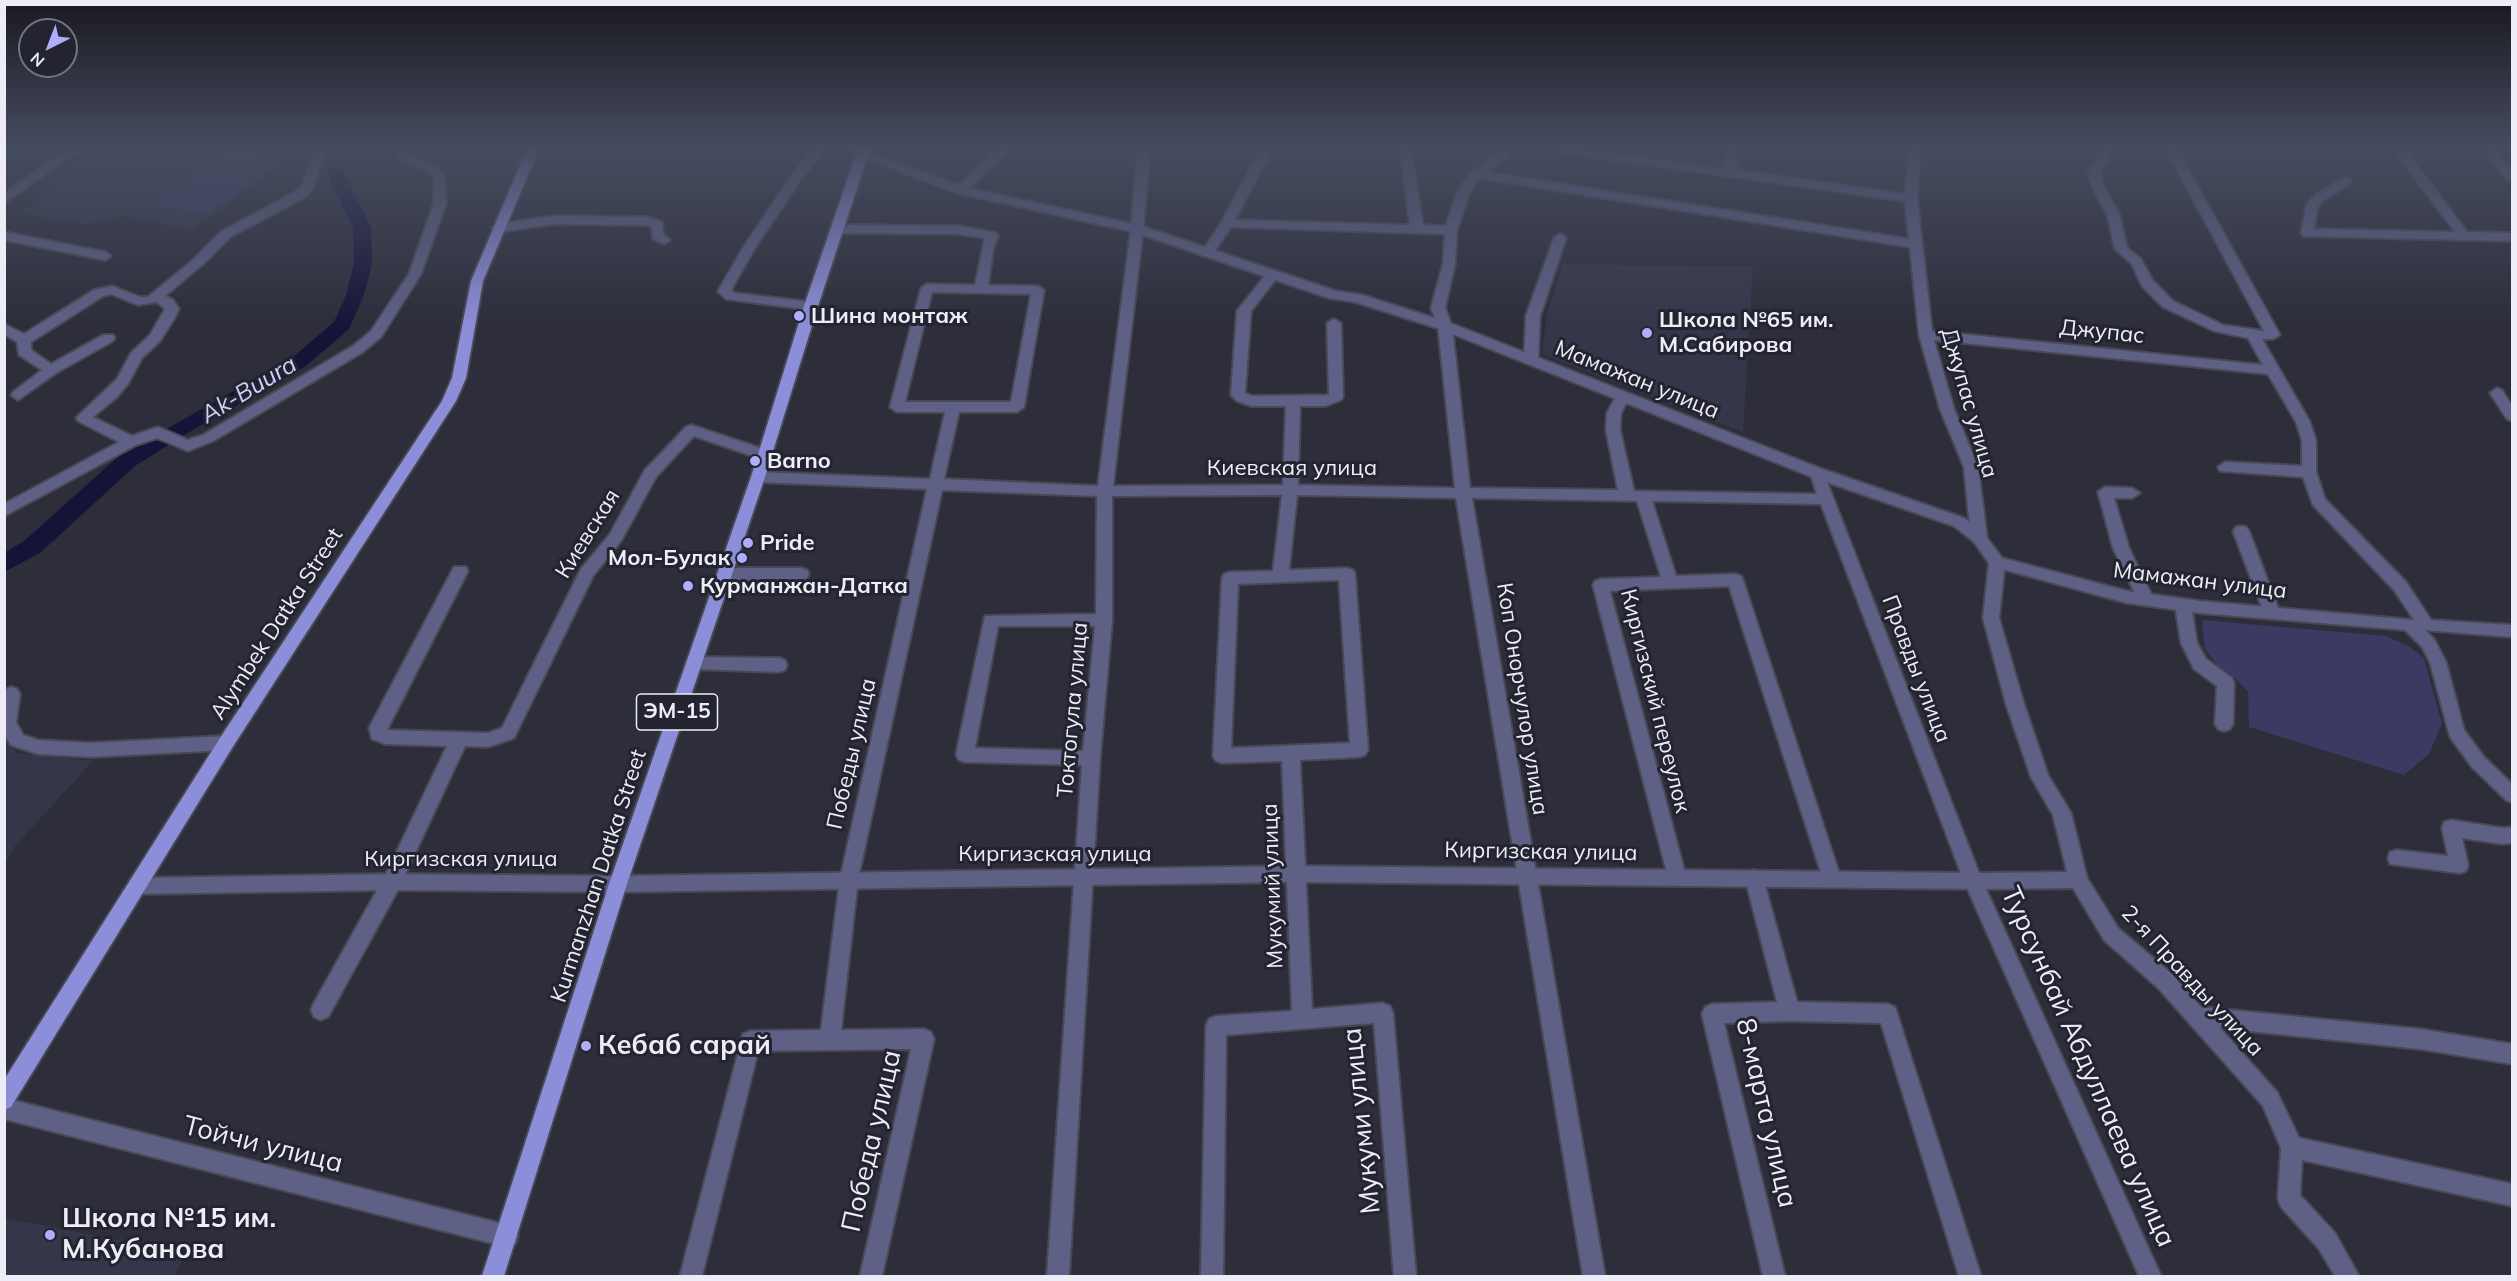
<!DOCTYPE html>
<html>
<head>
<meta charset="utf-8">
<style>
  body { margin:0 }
  #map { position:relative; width:2517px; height:1281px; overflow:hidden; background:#2d2e3a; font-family:Mulish,sans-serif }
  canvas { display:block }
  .frame { position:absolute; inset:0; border:6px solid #ecedf6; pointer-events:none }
  .north { position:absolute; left:18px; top:18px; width:60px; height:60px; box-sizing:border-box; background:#232430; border:2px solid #73747f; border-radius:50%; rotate:222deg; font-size:16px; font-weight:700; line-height:24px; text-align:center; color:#ecedf6 }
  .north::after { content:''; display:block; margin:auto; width:21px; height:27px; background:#adaffb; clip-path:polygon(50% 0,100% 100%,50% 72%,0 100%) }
</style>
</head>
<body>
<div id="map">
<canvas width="2517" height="1281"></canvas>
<div class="frame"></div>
<div class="north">N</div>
</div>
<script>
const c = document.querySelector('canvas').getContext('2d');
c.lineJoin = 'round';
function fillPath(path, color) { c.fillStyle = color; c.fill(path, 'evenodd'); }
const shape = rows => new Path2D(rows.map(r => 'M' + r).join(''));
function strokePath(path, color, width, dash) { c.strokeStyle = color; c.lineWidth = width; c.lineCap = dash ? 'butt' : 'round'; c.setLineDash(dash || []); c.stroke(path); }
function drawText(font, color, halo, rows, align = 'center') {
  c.font = font + ' Mulish,sans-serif'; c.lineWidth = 6; c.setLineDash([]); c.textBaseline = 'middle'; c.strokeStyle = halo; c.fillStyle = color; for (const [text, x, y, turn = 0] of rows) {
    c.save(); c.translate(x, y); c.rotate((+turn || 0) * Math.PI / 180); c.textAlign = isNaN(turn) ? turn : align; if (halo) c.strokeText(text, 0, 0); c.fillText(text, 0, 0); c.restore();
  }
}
fillPath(shape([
  [97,149,252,149,292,157,191,230,125,216,88,224,20,213,56,187,43,185],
  [1563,264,1753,267,1743,432,1542,354,1547,313],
  [5,737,17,753,93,761,15,846,5,863],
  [4,1218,5,1218,186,1253,175,1276,5,1276]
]), '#353649');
fillPath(shape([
  [232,149,286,158,208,215,152,204],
  [2202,620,2386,636,2410,647,2424,658,2442,724,2429,754,2404,775,2249,727,2248,692,2236,679,2218,666,2205,649]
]), '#3a3a62');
fillPath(shape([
  [319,149,335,149,349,184,371,227,372,264,364,295,349,329,306,366,186,434,135,466,40,553,4,572,4,553,24,541,119,456,292,358,334,322,346,295,354,264,353,227,331,184,319,149]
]), '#161339');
const minor = shape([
  [315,149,323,149,325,151,313,188,305,197,230,237,202,265,165,296,173,300,179,309,174,319,160,341,142,358,128,384,117,397,93,417,132,436,158,427,188,440,203,435,353,346,371,331,409,274,434,203,434,178,429,171,398,158,396,149,406,149,409,156,437,167,444,175,446,203,421,274,381,337,363,352,213,441,188,451,157,438,136,445,4,516,4,504,119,442,78,421,76,418,117,379,131,353,150,335,165,309,157,302,138,305,111,294,103,296,31,342,31,350,51,364,103,335,113,335,115,338,113,341,56,373,18,400,11,395,13,392,42,370,19,355,17,342,4,334,4,324,24,334,94,290,112,286,140,297,148,297,194,259,222,231,297,191,303,184,315,149],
  [813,149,825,149,802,178,755,248,731,290,735,293,811,302,818,306,811,310,726,299,718,291,743,248,791,176,813,149],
  [998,149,1010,149,965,193,957,193,957,187,998,149],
  [1138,149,1150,149,1143,229,1113,486,1283,485,1286,406,1251,406,1237,401,1231,395,1237,311,1268,272,1273,271,1279,275,1251,311,1245,393,1252,396,1329,395,1327,323,1334,319,1341,323,1343,397,1341,400,1326,406,1300,406,1298,485,1455,488,1438,326,1431,308,1443,264,1445,234,1231,227,1211,256,1203,256,1201,253,1221,223,1261,149,1272,149,1235,220,1410,225,1400,149,1411,149,1423,225,1446,226,1458,191,1472,172,1499,153,1502,149,1512,149,1508,157,1486,172,1909,239,1905,201,1557,152,1551,149,1579,149,1724,169,1726,149,1737,149,1736,170,1905,194,1910,149,1921,149,1917,198,1932,331,2263,365,2248,338,2214,331,2163,307,2142,286,2132,264,2115,249,2107,213,2095,193,2088,173,2103,149,2116,149,2109,155,2100,173,2107,193,2119,213,2127,248,2141,259,2153,281,2173,301,2223,325,2264,331,2166,149,2177,149,2280,335,2273,339,2262,339,2310,422,2316,441,2316,472,2325,499,2406,582,2431,620,2512,625,2512,637,2412,629,2410,625,2414,620,2394,590,2313,505,2303,477,2220,471,2218,467,2225,462,2302,466,2302,441,2296,422,2268,374,1934,340,1954,409,1978,467,1987,538,1984,542,1979,544,1974,542,1971,538,1964,467,1940,409,1919,335,1910,247,1479,178,1470,191,1457,230,1455,264,1445,308,1452,326,1470,488,1618,490,1606,430,1607,413,1618,393,1623,391,1630,396,1621,413,1620,430,1634,491,1817,494,1810,473,1812,469,1822,469,1979,873,2067,872,2053,815,2031,777,2006,704,1983,618,1989,562,1991,558,1997,556,2003,558,2005,562,1999,618,2024,704,2048,775,2071,813,2087,878,2118,928,2172,974,2201,1007,2420,1029,2512,1044,2512,1064,2420,1049,2220,1028,2277,1092,2299,1138,2512,1184,2512,1206,2302,1160,2300,1195,2335,1233,2359,1276,2335,1276,2319,1249,2281,1207,2278,1199,2281,1148,2263,1106,2158,988,2104,940,2073,888,1986,889,2161,1276,2139,1276,1964,881,1821,504,1652,501,1676,576,1735,574,1741,576,1743,580,1841,879,1839,885,1832,887,1825,885,1823,879,1729,586,1610,591,1686,877,1684,883,1677,885,1670,883,1668,877,1593,585,1595,581,1601,579,1661,577,1637,501,1472,498,1605,1276,1583,1276,1456,498,1297,495,1289,570,1347,568,1353,570,1355,574,1368,750,1365,755,1359,757,1300,760,1312,1009,1383,1003,1390,1006,1393,1013,1416,1276,1394,1276,1374,1023,1226,1035,1223,1276,1201,1276,1206,1026,1209,1019,1216,1016,1292,1011,1282,761,1222,763,1216,761,1213,756,1222,578,1224,574,1230,572,1273,571,1282,495,1112,496,1112,620,1100,758,1069,1276,1047,1276,1082,765,965,762,959,760,956,755,985,616,1096,614,1097,496,942,490,858,879,841,1030,924,1029,931,1032,934,1039,882,1276,860,1276,911,1049,758,1051,702,1276,680,1276,743,1034,750,1031,821,1030,840,879,927,489,758,482,751,477,758,472,930,479,945,412,897,412,890,407,921,288,927,284,975,285,985,238,959,234,838,233,832,229,838,225,959,226,996,233,998,236,993,250,988,285,1038,286,1044,290,1024,407,1017,412,959,412,944,479,1098,486,1131,229,1138,149],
  [932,292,1031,294,1011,402,905,402,932,292],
  [1339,580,1350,743,1231,748,1238,584,1339,580],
  [998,626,1095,626,1083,751,975,748,998,626],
  [2393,149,2405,149,2467,232,2512,233,2512,241,2303,236,2301,233,2307,204,2316,194,2346,177,2352,181,2350,184,2324,200,2317,208,2314,229,2455,232,2393,149],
  [2483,149,2495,149,2512,171,2512,181,2508,181,2483,149],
  [555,216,647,217,662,222,663,234,670,240,664,244,653,239,652,227,646,225,555,224,498,232,492,228,498,224,555,216],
  [4,232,105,252,111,256,105,260,4,240,4,232],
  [1560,234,1566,238,1540,316,1538,360,1531,364,1524,360,1526,316,1554,238,1560,234],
  [2497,388,2502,390,2512,406,2512,421,2507,419,2490,393,2497,388],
  [691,425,769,451,771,455,764,460,694,436,656,477,621,541,593,576,514,738,488,747,465,746,399,888,328,1017,321,1020,314,1017,311,1010,314,1003,385,876,447,746,385,744,372,739,369,728,454,567,466,567,468,571,387,730,488,733,502,728,581,569,610,534,645,470,686,427,691,425],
  [2105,487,2132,488,2140,493,2132,498,2114,498,2129,548,2154,600,2152,604,2140,604,2113,548,2098,492,2105,487],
  [2241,526,2246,527,2249,531,2280,613,2278,617,2266,617,2264,613,2233,531,2236,527,2241,526],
  [725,568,801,568,807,570,809,574,807,578,801,580,725,580,719,578,717,574,719,570,725,568],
  [2183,599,2189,601,2191,605,2197,643,2206,659,2232,678,2234,683,2233,724,2230,729,2224,731,2218,729,2215,724,2217,686,2194,669,2181,643,2175,605,2177,601,2183,599],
  [694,657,779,658,785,660,787,665,785,670,779,672,694,669,688,668,686,663,688,658,694,657],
  [11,687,17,689,20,694,16,722,23,735,38,740,90,743,226,736,232,738,235,743,232,748,226,750,90,757,38,754,11,745,4,734,4,690,11,687],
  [2451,820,2502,828,2512,827,2512,843,2502,844,2462,838,2468,865,2466,871,2459,873,2390,864,2388,858,2390,852,2397,850,2448,856,2442,828,2444,822,2451,820],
  [1754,870,1761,872,1763,878,1797,1002,1888,1004,1895,1007,1981,1276,1959,1276,1881,1023,1789,1021,1724,1023,1785,1276,1763,1276,1702,1014,1705,1007,1712,1004,1777,1002,1745,878,1747,872,1754,870],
  [4,1098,507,1225,515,1228,518,1236,515,1244,507,1247,4,1119,4,1098]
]);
const tertiary = shape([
  [67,149,80,149,4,203,4,194,67,149],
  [840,149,856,149,964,187,1141,226,1336,291,1362,295,1450,323,1822,469,1964,518,1984,534,2002,558,2127,591,2200,601,2415,620,2434,639,2446,662,2464,730,2484,757,2512,784,2512,802,2506,800,2472,767,2450,737,2430,662,2422,647,2405,630,2200,613,2127,603,1991,566,1974,542,1954,526,1812,477,1440,329,1355,302,1329,298,1134,232,957,193,840,149],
  [1297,866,1973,873,1980,875,1982,881,1980,887,1973,889,1297,882,618,892,392,890,137,894,130,892,128,886,130,880,137,878,392,874,618,876,1297,866]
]);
const primary = shape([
  [527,149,539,149,483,281,466,378,456,401,232,748,11,1107,4,1110,4,1080,220,738,442,401,452,378,471,281,527,149],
  [858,149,870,149,818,306,765,477,627,884,504,1276,482,1276,609,884,751,477,804,306,858,149]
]);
strokePath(minor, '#484954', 4);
strokePath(tertiary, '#484954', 4);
strokePath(primary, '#484954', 4);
fillPath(minor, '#5e6085');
fillPath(tertiary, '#5e6085');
fillPath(primary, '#8d8eda');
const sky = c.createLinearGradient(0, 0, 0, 328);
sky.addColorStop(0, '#191920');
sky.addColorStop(0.45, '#464c60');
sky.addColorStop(1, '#464c6000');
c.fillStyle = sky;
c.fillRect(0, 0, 2517, 328);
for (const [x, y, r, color] of [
  [799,316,6,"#adaffb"],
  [1647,333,6,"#adaffb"],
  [755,461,6,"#adaffb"],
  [748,543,6,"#adaffb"],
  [742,558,6,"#adaffb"],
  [688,586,6,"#adaffb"],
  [586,1046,6,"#adaffb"],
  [50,1235,6,"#adaffb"]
]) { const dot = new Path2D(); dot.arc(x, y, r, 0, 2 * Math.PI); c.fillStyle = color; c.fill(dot); strokePath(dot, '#232430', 2); }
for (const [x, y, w] of [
  [677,712,81]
]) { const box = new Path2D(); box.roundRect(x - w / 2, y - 18, w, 36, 4.5); c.fillStyle = '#232430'; c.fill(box); strokePath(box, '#ecedf6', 1.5); }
drawText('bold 21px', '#ecedf6', null, [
  ["ЭМ-15",677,712]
]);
drawText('bold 22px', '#ecedf6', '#232430', [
  ["Шина монтаж",811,316],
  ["Школа №65 им.",1659,320],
  ["М.Сабирова",1659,345],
  ["Barno",767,461],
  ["Pride",760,543],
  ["Мол-Булак",730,558,"right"],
  ["Курманжан-Датка",700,586]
], 'left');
drawText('22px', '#ecedf6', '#232430', [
  ["Джупас",2102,332,6],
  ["Мамажан улица",1637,380,22],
  ["Джупас улица",1969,403,74],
  ["Киевская улица",1292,468],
  ["Киевская",588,534,-58],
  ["Мамажан улица",2200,581,7],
  ["Alymbek Datka Street",277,624,-57],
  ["Правды улица",1916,669,69],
  ["Коп Онорчулор улица",1522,699,81],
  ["Киргизский переулок",1655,701,76],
  ["Токтогула улица",1073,710,-85],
  ["Победы улица",852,754,-77],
  ["Киргизская улица",1541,852,1],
  ["Киргизская улица",1055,854],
  ["Киргизская улица",461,859],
  ["Kurmanzhan Datka Street",599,876,-72],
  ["Мукумий улица",1273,886,-92],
  ["2-я Правды улица",2192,981,47]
]);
drawText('italic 24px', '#ced0fc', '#232430', [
  ["Ak-Buura",249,390,-31]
]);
drawText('bold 27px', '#ecedf6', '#232430', [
  ["Кебаб сарай",598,1046],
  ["Школа №15 им.",62,1219],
  ["М.Кубанова",62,1250]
], 'left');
drawText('27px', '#ecedf6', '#232430', [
  ["Турсунбай Абдуллаева улица",2088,1067,66],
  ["8-марта улица",1766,1113,77],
  ["Мукуми улица",1362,1121,-96],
  ["Победа улица",872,1141,-77],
  ["Тойчи улица",263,1145,14]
]);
</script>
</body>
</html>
